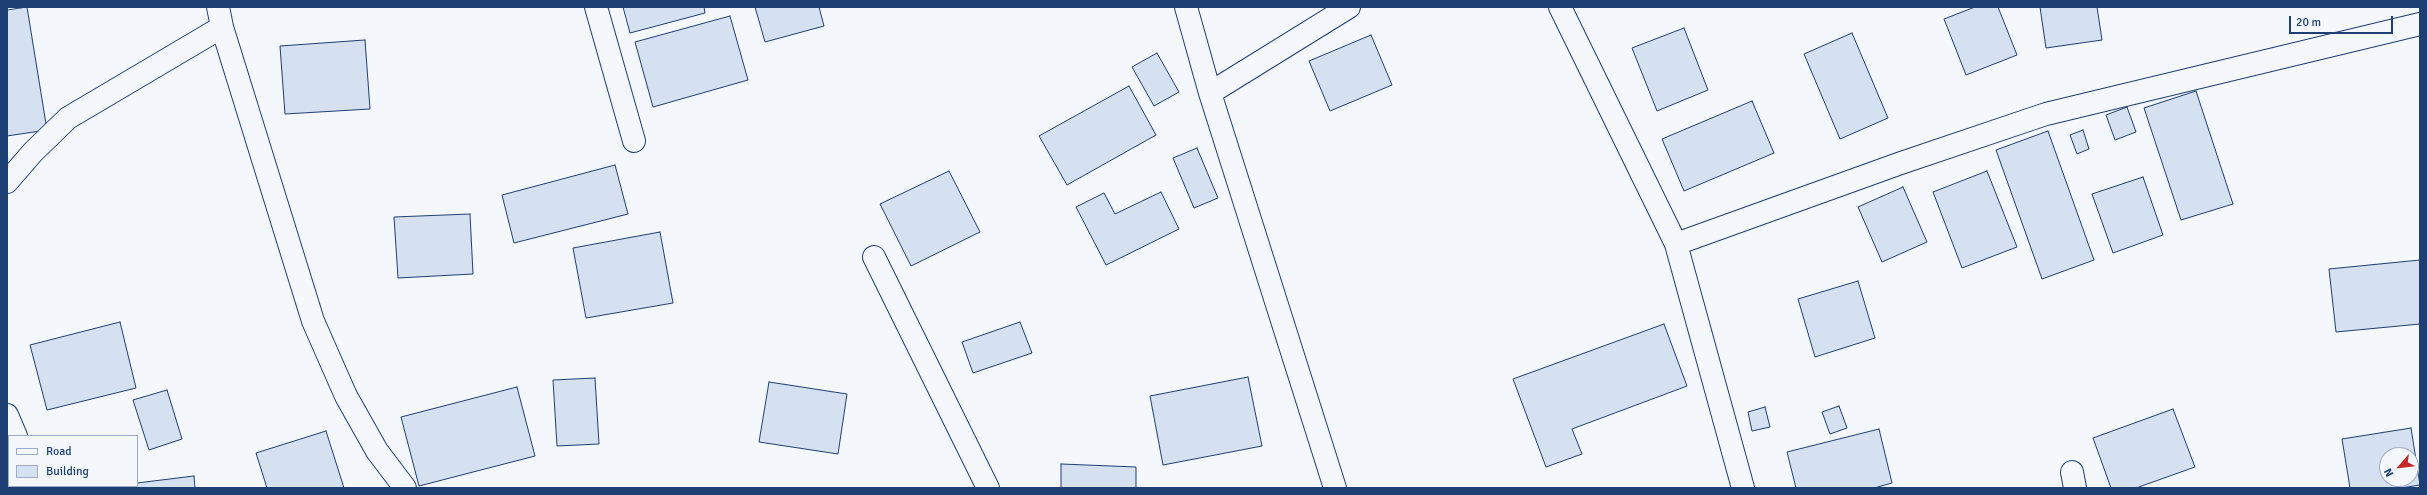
<!DOCTYPE html>
<html>
<head>
<meta charset="utf-8">
<style>
  body { margin:0 }
  #map { position:relative; width:2427px; height:495px; overflow:hidden; background:#f4f7fb; font-family:Signika,sans-serif }
  canvas { display:block }
  .frame { position:absolute; inset:0; border:8px solid #1d3f73; pointer-events:none }
  .legend { position:absolute; left:8px; top:435px; width:130px; height:52px; box-sizing:border-box; background:#f4f7fb; border:1px solid #9eadc5; margin:0; padding:5px 7px; list-style:none; font-size:12px; color:#1d3f73 }
  .legend li { display:flex; align-items:center; gap:8px; height:20px }
  .legend b { width:20px; border:1px solid #9eadc5 }
  .north { position:absolute; left:2379px; top:447px; width:40px; height:40px; box-sizing:border-box; background:#f4f7fb; border:1px solid #9eadc5; border-radius:50%; rotate:242deg; font-size:11px; font-weight:700; line-height:16px; text-align:center; color:#1d3f73 }
  .north::after { content:''; display:block; margin:auto; width:14px; height:18px; background:#c62828; clip-path:polygon(50% 0,100% 100%,50% 72%,0 100%) }
  .scale { position:absolute; left:2289px; top:16px; width:104px; height:18px; box-sizing:border-box; border:2px solid #1d3f73; border-top:0; padding-left:5px; font-size:12px; line-height:14px; white-space:nowrap; color:#1d3f73; -webkit-text-stroke:3px #f4f7fb; paint-order:stroke }
</style>
</head>
<body>
<div id="map">
<canvas width="2427" height="495"></canvas>
<div class="frame"></div>
<ul class="legend">
<li><b style="height:5px;background:#f4f7fb"></b>Road</li>
<li><b style="height:11px;background:#d5e0f0"></b>Building</li>
</ul>
<div class="north">N</div>
<div class="scale">20 m</div>
</div>
<script>
const c = document.querySelector('canvas').getContext('2d');
c.lineJoin = 'round';
function fillPath(path, color) { c.fillStyle = color; c.fill(path, 'evenodd'); }
const shape = rows => new Path2D(rows.map(r => 'M' + r).join(''));
function strokePath(path, color, width, dash) { c.strokeStyle = color; c.lineWidth = width; c.lineCap = dash ? 'butt' : 'round'; c.setLineDash(dash || []); c.stroke(path); }
const building = shape([
  [27,7,47,130,7,136,7,10,27,7],
  [623,7,704,7,705,13,630,33,623,7],
  [755,7,819,7,824,26,765,42,755,7],
  [1975,7,1998,7,2017,55,1966,75,1944,19,1975,7],
  [2040,7,2097,7,2102,40,2046,48,2040,7],
  [730,16,748,80,653,107,635,42,730,16],
  [1684,28,1708,90,1657,111,1632,48,1684,28],
  [1852,33,1888,118,1840,139,1804,54,1852,33],
  [1371,35,1392,85,1330,111,1309,61,1371,35],
  [365,40,370,109,285,114,280,46,365,40],
  [1157,53,1179,92,1154,106,1132,67,1157,53],
  [1129,86,1156,135,1067,185,1039,136,1129,86],
  [2196,91,2233,204,2181,220,2144,108,2196,91],
  [1752,101,1774,153,1684,191,1662,139,1752,101],
  [2127,107,2136,132,2115,140,2106,115,2127,107],
  [2083,130,2089,149,2077,154,2070,135,2083,130],
  [2048,131,2094,260,2042,279,1996,150,2048,131],
  [1197,148,1218,198,1194,208,1173,158,1197,148],
  [615,165,628,214,514,243,502,195,615,165],
  [949,171,980,232,911,266,880,204,949,171],
  [1987,171,2017,247,1962,268,1933,192,1987,171],
  [2143,177,2163,235,2113,253,2092,194,2143,177],
  [1903,187,1927,242,1882,262,1858,207,1903,187],
  [1161,192,1179,229,1106,265,1076,207,1104,193,1115,214,1161,192],
  [470,214,473,274,398,278,394,217,470,214],
  [660,232,673,303,586,318,573,248,660,232],
  [2420,260,2420,324,2336,332,2329,269,2420,260],
  [1858,281,1875,338,1815,357,1798,299,1858,281],
  [120,322,136,388,47,410,30,345,120,322],
  [1020,322,1032,353,973,373,962,342,1020,322],
  [1664,324,1687,386,1572,429,1582,454,1546,467,1513,379,1664,324],
  [1248,377,1262,446,1163,465,1150,396,1248,377],
  [595,378,599,444,557,446,553,380,595,378],
  [769,382,847,394,838,454,759,442,769,382],
  [517,387,535,456,419,486,401,417,517,387],
  [167,390,182,439,149,450,133,400,167,390],
  [1839,406,1847,428,1830,434,1822,412,1839,406],
  [1765,407,1770,427,1752,431,1748,412,1765,407],
  [2173,409,2195,467,2136,488,2111,488,2093,438,2173,409],
  [2411,428,2420,485,2401,488,2350,488,2342,439,2411,428],
  [2387,455,2411,455,2411,479,2387,479,2387,455],
  [1879,429,1892,483,1874,488,1796,488,1787,452,1879,429],
  [326,431,344,488,267,488,256,453,326,431],
  [1061,464,1136,467,1136,488,1061,488,1061,464],
  [194,476,195,488,113,488,113,486,137,486,137,483,194,476]
]);
fillPath(building, '#d5e0f0');
strokePath(building, '#1d3f73', 1);
const minor = shape([
  [218,7,222,27,313,321,346,396,377,451,405,488],
  [596,7,634,141],
  [1186,7,1210,93,1335,488],
  [1560,7,1676,244,1743,488],
  [1210,93,1349,7],
  [7,182,33,152,68,118,222,27],
  [1676,244,1901,163,2046,114,2420,24],
  [874,257,988,488],
  [7,415,16,436],
  [2072,472,2075,488],
  [37,486,38,488]
]);
strokePath(minor, '#1d3f73', 24);
strokePath(minor, '#f4f7fb', 22);
</script>
</body>
</html>
